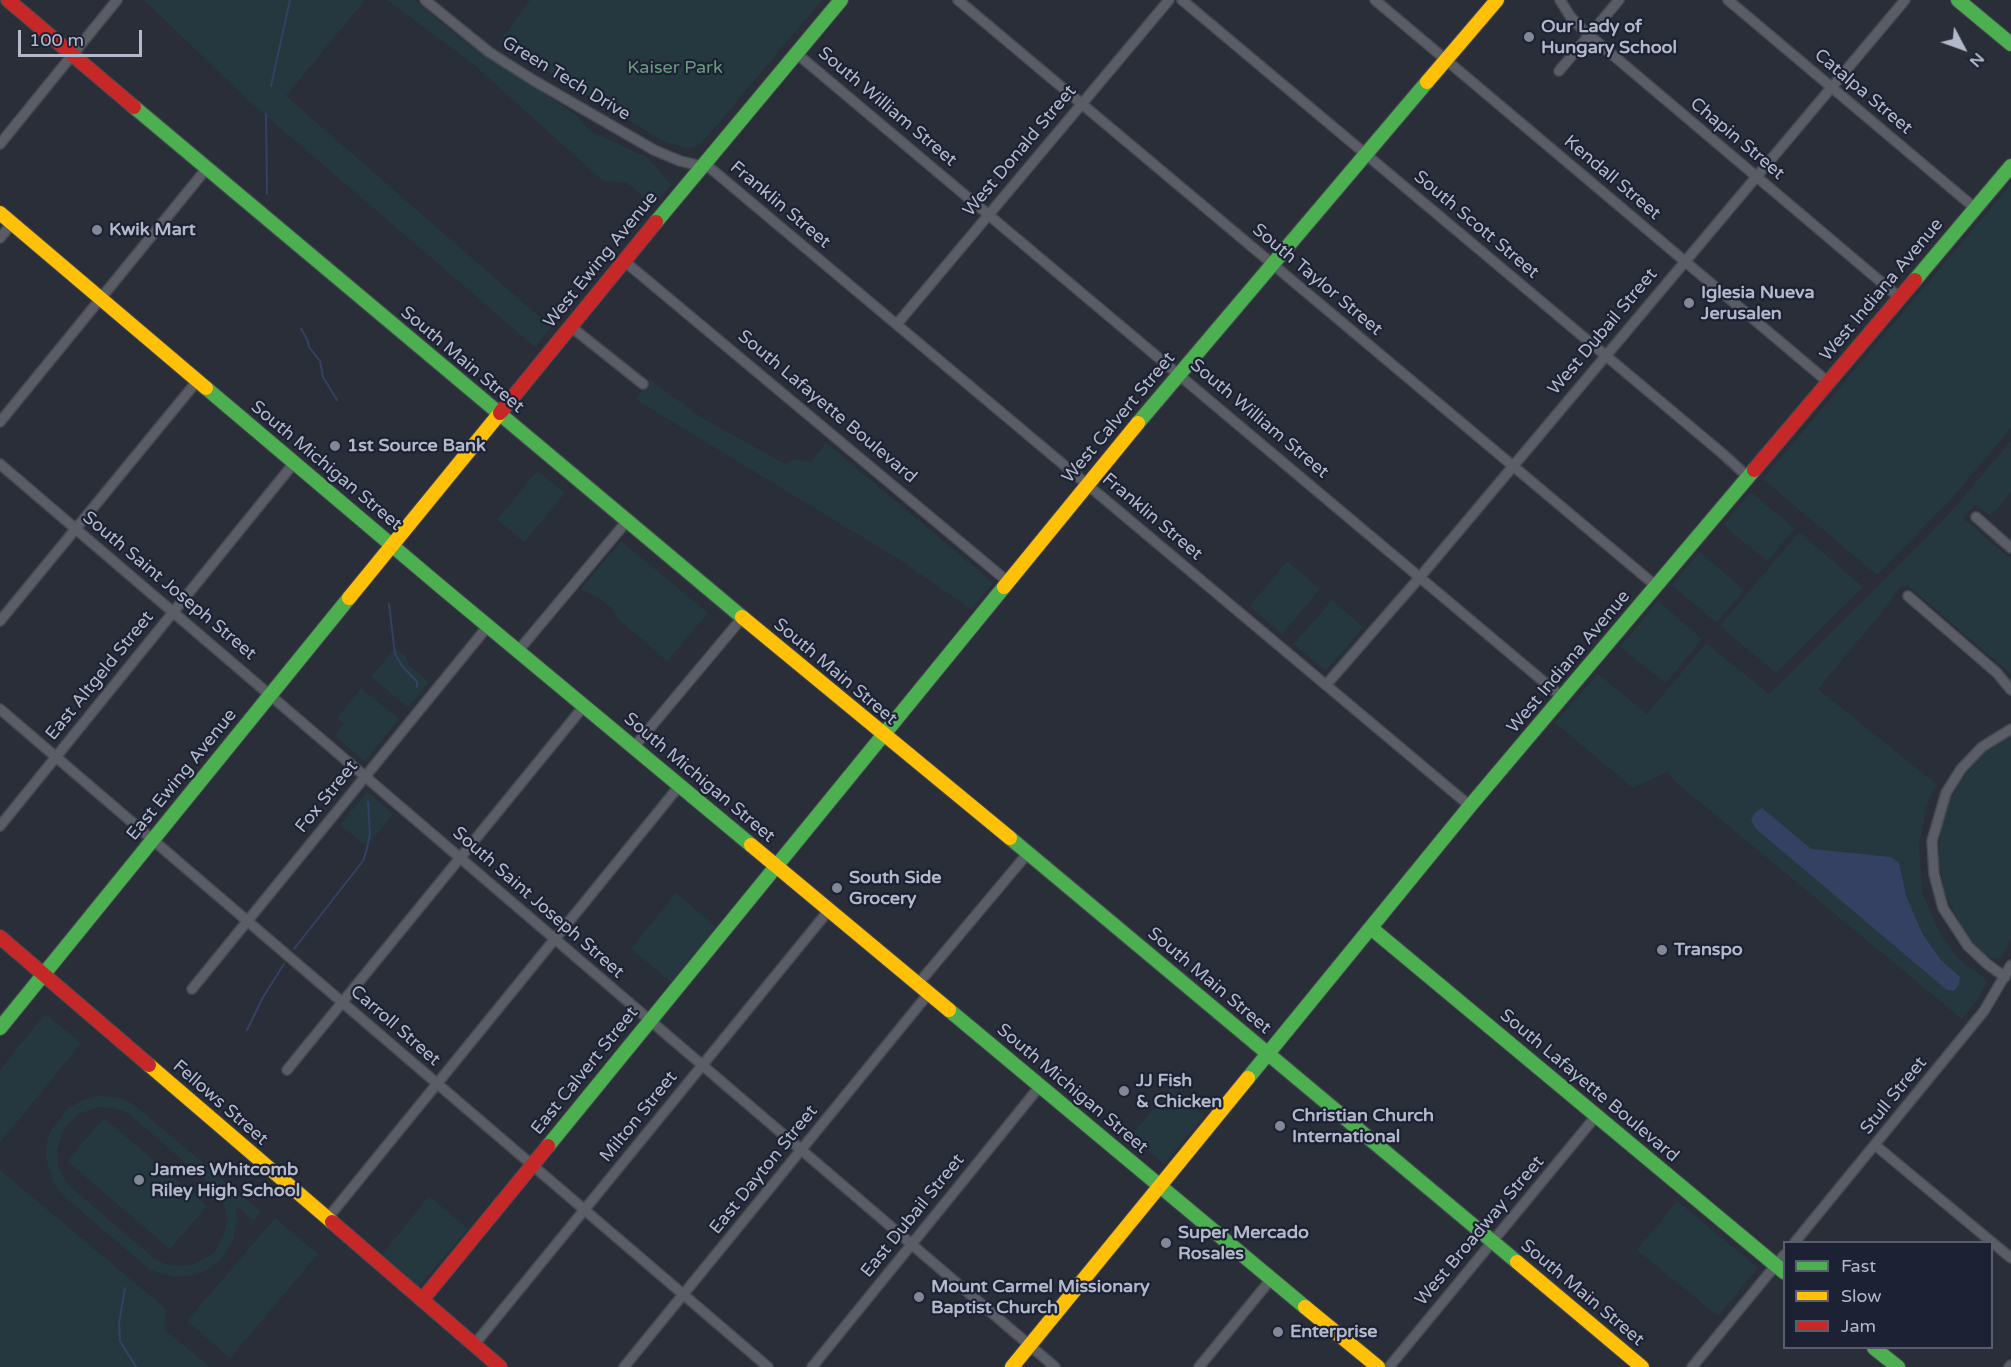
<!DOCTYPE html>
<html>
<head>
<meta charset="utf-8">
<style>
  body { margin:0 }
  #map { position:relative; width:2011px; height:1367px; overflow:hidden; background:#292e39; font-family:"Varela Round",sans-serif }
  canvas { display:block }
  .legend { position:absolute; left:1783px; top:1241px; width:210px; height:108px; box-sizing:border-box; background:#1c2234; border:2px solid #585e70; margin:0; padding:8px 10px; list-style:none; font-size:18px; color:#b3b9ca }
  .legend li { display:flex; align-items:center; gap:12px; height:30px }
  .legend b { width:30px; border:2px solid #585e70 }
  .north { position:absolute; left:1933px; top:18px; width:60px; height:60px; -webkit-text-stroke:4px #1c2234; paint-order:stroke; rotate:131deg; font-size:16px; font-weight:700; line-height:24px; text-align:center; color:#b3b9ca }
  .north::after { content:''; display:block; margin:auto; width:21px; height:27px; background:#b3b9ca; clip-path:polygon(50% 0,100% 100%,50% 72%,0 100%) }
  .scale { position:absolute; left:18px; top:30px; width:124px; height:27px; box-sizing:border-box; border:3px solid #b3b9ca; border-top:0; padding-left:8px; font-size:18px; line-height:21px; white-space:nowrap; color:#b3b9ca; -webkit-text-stroke:4px #1c2234; paint-order:stroke }
</style>
</head>
<body>
<div id="map">
<canvas width="2011" height="1367"></canvas>
<ul class="legend">
<li><b style="height:8px;background:#4caf50"></b>Fast</li>
<li><b style="height:8px;background:#ffc107"></b>Slow</li>
<li><b style="height:8px;background:#c62828"></b>Jam</li>
</ul>
<div class="north">N</div>
<div class="scale">100 m</div>
</div>
<script>
const c = document.querySelector('canvas').getContext('2d');
c.lineJoin = 'round';
function fillPath(path, color) { c.fillStyle = color; c.fill(path, 'evenodd'); }
const shape = rows => new Path2D(rows.map(r => 'M' + r).join(''));
function strokePath(path, color, width, dash) { c.strokeStyle = color; c.lineWidth = width; c.lineCap = dash ? 'butt' : 'round'; c.setLineDash(dash || []); c.stroke(path); }
function drawText(font, color, halo, rows, align = 'center') {
  c.font = font + ' "Varela Round",sans-serif'; c.lineWidth = 4.5; c.setLineDash([]); c.textBaseline = 'middle'; c.strokeStyle = halo; c.fillStyle = color; for (const [text, x, y, turn = 0] of rows) {
    c.save(); c.translate(x, y); c.rotate((+turn || 0) * Math.PI / 180); c.textAlign = isNaN(turn) ? turn : align; if (halo) c.strokeText(text, 0, 0); c.fillText(text, 0, 0); c.restore();
  }
}
fillPath(shape([
  [144,0,365,0,286,96,551,327,535,347,250,102],
  [387,0,415,0,455,34,576,115,590,131,648,158,671,185,653,205,627,183,603,181,472,63],
  [530,0,822,0,701,144,689,148,665,142,499,42],
  [2011,184,2011,428,1952,498,1877,575,1763,479],
  [650,380,702,418,785,464,795,459,811,462,826,443,993,583,971,609,900,560,635,399],
  [2011,441,2011,492,1991,516,1976,504,1963,518,2011,559,2011,674,1907,585,1900,587,1892,597,1891,601,1818,689,1936,784,1927,804,1919,845,1922,892,1940,934,1955,954,1962,962,1986,979,1986,984,1976,1001,1962,1019,1673,780,1669,771,1633,788,1555,723,1598,674,1647,714,1706,643,1769,694,1919,545,1955,507],
  [537,471,565,493,524,542,497,520],
  [1751,492,1795,529,1767,561,1723,525],
  [1799,532,1863,587,1776,673,1720,626],
  [621,541,708,613,667,661,616,617,613,609,598,598,581,589],
  [1700,552,1744,590,1716,623,1672,585],
  [1287,561,1320,589,1282,634,1250,606],
  [1332,600,1363,627,1326,671,1294,644],
  [1658,601,1702,639,1666,683,1620,647],
  [395,648,407,657,408,665,429,682,408,707,371,677],
  [361,688,399,719,365,761,334,735,344,724,337,718],
  [2011,736,2011,939,2000,959,1993,958,1986,956,1963,930,1945,892,1939,862,1941,830,1950,799,1965,775,1986,752],
  [367,792,393,814,372,840,364,844,340,825],
  [676,893,716,927,671,982,631,949],
  [45,1014,81,1043,0,1143,0,1070],
  [1171,1088,1204,1116,1164,1164,1131,1136],
  [99,1096,117,1097,133,1104,261,1212,254,1221,236,1206,237,1221,233,1240,223,1257,207,1270,198,1274,178,1277,158,1273,149,1269,66,1198,55,1185,46,1159,47,1141,50,1132,66,1110,81,1101],
  [99,1107,114,1108,128,1113,217,1190,224,1204,227,1221,223,1237,215,1251,209,1256,194,1264,178,1266,162,1263,155,1259,74,1190,64,1179,58,1166,57,1151,63,1130,78,1114],
  [104,1118,207,1206,170,1249,67,1161],
  [0,1170,166,1309,165,1330,210,1367,0,1367],
  [429,1196,468,1229,419,1286,382,1255],
  [1677,1201,1758,1268,1718,1316,1637,1250],
  [275,1218,318,1254,230,1358,187,1321]
]), '#26383f');
fillPath(shape([
  [1762,808,1811,849,1891,857,1899,863,1906,896,1923,935,1941,960,1960,977,1959,984,1954,991,1947,990,1755,828,1751,819,1755,813]
]), '#354162');
strokePath(shape([
  [271,86,290,0],
  [266,114,267,194],
  [301,329,307,339,309,347,320,361,323,377,337,400],
  [389,604,395,654,403,667,417,682,417,687],
  [294,949,363,861,366,852,370,834,368,802],
  [247,1030,263,997,284,964],
  [125,1288,119,1324,120,1341,136,1367]
]), '#354162', 2);
const street = shape([
  [425,0,489,52,533,80,654,150,680,161,710,168,715,172,1470,806],
  [958,0,1656,586],
  [1182,0,1723,454,1748,477],
  [1375,0,1828,382],
  [1560,0,1570,16,1582,29,1900,298],
  [1728,0,1976,209],
  [796,53,1562,697],
  [1559,71,1619,0],
  [0,144,117,0],
  [0,238,12,223],
  [623,260,1007,581],
  [897,324,1169,0],
  [570,326,643,384],
  [0,422,207,168],
  [0,464,1055,1367],
  [1976,517,2011,548],
  [1908,596,1997,673,2011,690],
  [0,621,198,380],
  [518,651,627,521],
  [1326,685,1420,577,1905,0],
  [0,709,768,1367],
  [634,747,742,618],
  [0,826,294,463],
  [2005,977,1987,964,1968,946,1943,908,1934,874,1932,841,1946,793,1961,769,1982,747,2011,729],
  [918,984,1028,853],
  [192,989,488,626],
  [287,1070,584,706],
  [1875,1145,2011,1258],
  [327,1219,680,785],
  [1795,1242,1984,1011,2011,965],
  [474,1345,829,910],
  [624,1367,929,993],
  [812,1367,1040,1086],
  [1199,1367,1272,1278],
  [1389,1367,1596,1116],
  [1692,1367,1784,1255],
  [2009,1367,2011,1365]
]);
const fast = shape([
  [1958,0,2011,44],
  [134,107,742,617],
  [656,222,841,0],
  [1915,280,2011,166],
  [206,388,441,587,751,845],
  [1138,423,1427,82],
  [1010,838,1517,1262],
  [1371,928,1784,1272],
  [949,1010,1305,1307],
  [0,1028,349,598],
  [1248,1078,1470,806,1754,470],
  [548,1146,1004,587],
  [1874,1348,1898,1367]
]);
const slow = shape([
  [1427,82,1497,0],
  [0,213,206,388],
  [1004,587,1138,423],
  [349,598,500,413],
  [742,617,1010,838],
  [751,845,949,1010],
  [149,1065,332,1222],
  [1517,1262,1642,1367],
  [1305,1307,1378,1367],
  [1012,1367,1248,1078]
]);
const jam = shape([
  [8,0,134,107],
  [500,413,656,222],
  [1754,470,1915,280],
  [0,937,149,1065],
  [332,1222,500,1367],
  [422,1300,548,1146]
]);
strokePath(street, '#464951', 12);
strokePath(fast, '#464951', 16);
strokePath(slow, '#464951', 16);
strokePath(jam, '#464951', 16);
strokePath(street, '#5a5d66', 9);
strokePath(fast, '#4caf50', 14);
strokePath(slow, '#ffc107', 14);
strokePath(jam, '#c62828', 14);
for (const [x, y, r, color] of [
  [1529,37,6,"#838897"],
  [97,230,6,"#838897"],
  [1689,303,6,"#838897"],
  [335,446,6,"#838897"],
  [837,888,6,"#838897"],
  [1662,950,6,"#838897"],
  [1124,1091,6,"#838897"],
  [1280,1126,6,"#838897"],
  [139,1180,6,"#838897"],
  [1166,1243,6,"#838897"],
  [919,1297,6,"#838897"],
  [1278,1332,6,"#838897"]
]) { const dot = new Path2D(); dot.arc(x, y, r, 0, 2 * Math.PI); c.fillStyle = color; c.fill(dot); strokePath(dot, '#1c2234', 2); }
drawText('bold 18px', '#b3b9ca', '#1c2234', [
  ["Our Lady of",1541,27],
  ["Hungary School",1541,48],
  ["Kwik Mart",109,230],
  ["Iglesia Nueva",1701,293],
  ["Jerusalen",1701,314],
  ["1st Source Bank",347,446],
  ["South Side",849,878],
  ["Grocery",849,899],
  ["Transpo",1674,950],
  ["JJ Fish",1136,1081],
  ["& Chicken",1136,1102],
  ["Christian Church",1292,1116],
  ["International",1292,1137],
  ["James Whitcomb",151,1170],
  ["Riley High School",151,1191],
  ["Super Mercado",1178,1233],
  ["Rosales",1178,1254],
  ["Mount Carmel Missionary",931,1287],
  ["Baptist Church",931,1308],
  ["Enterprise",1290,1332]
], 'left');
drawText('18px', '#699b7c', '#1c2234', [
  ["Kaiser Park",675,68]
]);
drawText('18px', '#b3b9ca', '#1c2234', [
  ["Green Tech Drive",566,79,31],
  ["Catalpa Street",1863,92,40],
  ["South William Street",887,107,40],
  ["Chapin Street",1737,139,40],
  ["West Donald Street",1020,151,-50],
  ["Kendall Street",1612,178,40],
  ["Franklin Street",780,205,40],
  ["South Scott Street",1476,225,40],
  ["West Ewing Avenue",601,260,-51],
  ["South Taylor Street",1317,280,40],
  ["West Indiana Avenue",1882,290,-50],
  ["West Dubail Street",1603,332,-50],
  ["South Main Street",462,360,40],
  ["South Lafayette Boulevard",827,407,40],
  ["West Calvert Street",1119,418,-50],
  ["South William Street",1259,419,40],
  ["South Michigan Street",326,466,40],
  ["Franklin Street",1152,517,40],
  ["South Saint Joseph Street",169,586,40],
  ["West Indiana Avenue",1569,662,-50],
  ["South Main Street",835,672,40],
  ["East Altgeld Street",100,676,-51],
  ["East Ewing Avenue",182,775,-51],
  ["South Michigan Street",699,778,40],
  ["Fox Street",327,797,-51],
  ["South Saint Joseph Street",538,903,41],
  ["South Main Street",1209,981,40],
  ["Carroll Street",395,1026,41],
  ["East Calvert Street",585,1071,-51],
  ["South Lafayette Boulevard",1589,1086,40],
  ["South Michigan Street",1072,1089,40],
  ["Stull Street",1894,1096,-51],
  ["Fellows Street",220,1103,41],
  ["Milton Street",639,1117,-51],
  ["East Dayton Street",764,1170,-51],
  ["East Dubail Street",913,1216,-51],
  ["West Broadway Street",1480,1231,-50],
  ["South Main Street",1582,1293,40]
]);
</script>
</body>
</html>
